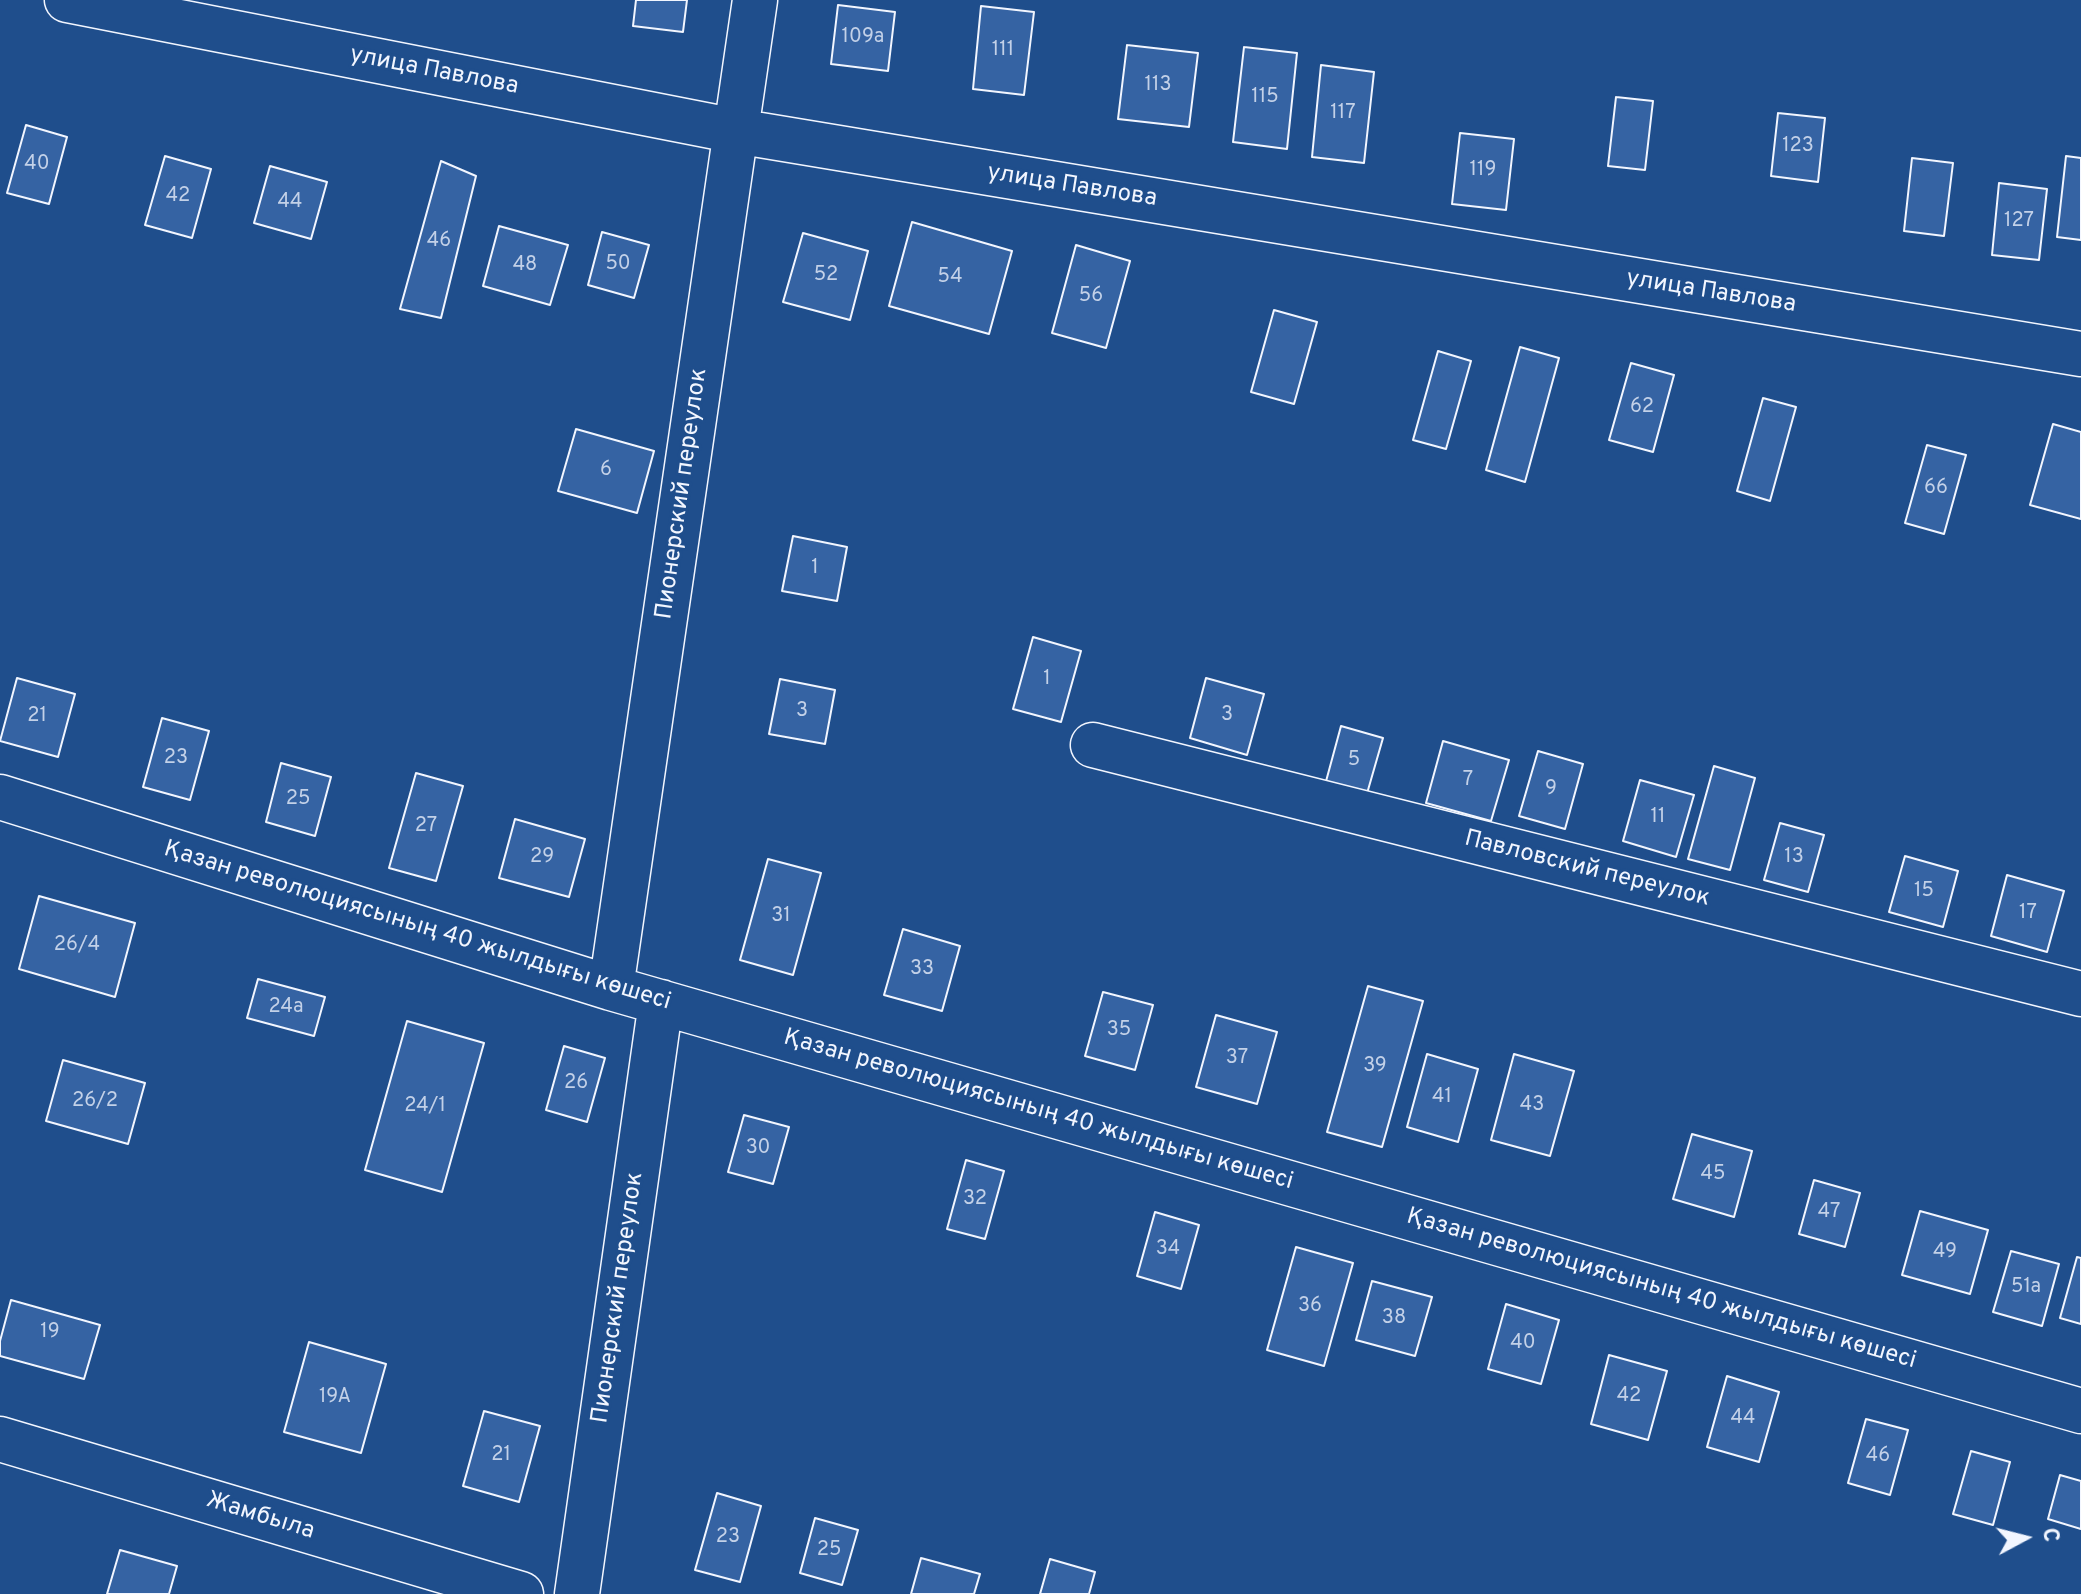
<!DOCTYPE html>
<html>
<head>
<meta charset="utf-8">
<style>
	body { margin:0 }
	#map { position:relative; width:2081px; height:1594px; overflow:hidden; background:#1f4e8c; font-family:Overpass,sans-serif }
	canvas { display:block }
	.north { position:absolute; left:1985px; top:1498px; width:80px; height:80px; -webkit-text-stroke:6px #1f4e8c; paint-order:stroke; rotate:83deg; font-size:22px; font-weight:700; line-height:32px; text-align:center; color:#f2f6ff }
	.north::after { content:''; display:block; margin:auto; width:28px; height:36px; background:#f2f6ff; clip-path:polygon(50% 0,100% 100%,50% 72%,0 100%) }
</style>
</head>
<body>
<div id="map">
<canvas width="2081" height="1594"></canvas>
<div class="north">С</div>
</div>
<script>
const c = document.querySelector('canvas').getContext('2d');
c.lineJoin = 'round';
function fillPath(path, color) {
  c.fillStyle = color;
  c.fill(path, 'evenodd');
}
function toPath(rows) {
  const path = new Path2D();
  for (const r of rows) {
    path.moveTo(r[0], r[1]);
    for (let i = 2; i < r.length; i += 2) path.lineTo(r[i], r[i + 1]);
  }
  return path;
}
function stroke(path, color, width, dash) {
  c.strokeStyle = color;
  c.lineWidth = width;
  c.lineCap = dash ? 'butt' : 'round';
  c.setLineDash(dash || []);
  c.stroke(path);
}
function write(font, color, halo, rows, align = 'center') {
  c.font = font + ' Overpass,sans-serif';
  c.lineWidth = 6;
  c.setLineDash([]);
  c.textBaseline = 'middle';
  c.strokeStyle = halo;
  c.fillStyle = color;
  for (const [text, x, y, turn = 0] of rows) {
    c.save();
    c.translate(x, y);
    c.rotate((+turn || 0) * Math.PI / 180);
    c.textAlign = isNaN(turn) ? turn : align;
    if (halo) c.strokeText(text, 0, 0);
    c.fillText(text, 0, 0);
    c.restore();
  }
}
const building = toPath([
	[636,0,687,0,683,32,633,26,636,0],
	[838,5,895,12,888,71,831,64,838,5],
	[981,6,1034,12,1024,95,973,89,981,6],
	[1127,45,1198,53,1189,127,1118,119,1127,45],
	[1244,47,1297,53,1287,149,1233,142,1244,47],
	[1321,65,1374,72,1364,163,1312,157,1321,65],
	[1616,97,1653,101,1645,170,1608,166,1616,97],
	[1778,113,1825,118,1818,182,1771,176,1778,113],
	[26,125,67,137,49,204,7,193,26,125],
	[1460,133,1514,139,1506,210,1452,204,1460,133],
	[165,156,211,169,192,238,145,225,165,156],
	[2066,156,2081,158,2081,240,2057,237,2066,156],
	[1912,158,1953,163,1944,236,1904,231,1912,158],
	[441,161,476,176,441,318,400,309,441,161],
	[270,166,327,182,311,239,254,223,270,166],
	[1999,183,2047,189,2039,260,1992,255,1999,183],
	[912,222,1012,251,989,334,889,306,912,222],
	[499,226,568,245,550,305,483,286,499,226],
	[602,232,649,245,634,298,588,285,602,232],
	[803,233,868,251,850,320,783,302,803,233],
	[1076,245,1130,261,1106,348,1052,333,1076,245],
	[1274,310,1317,322,1294,404,1251,392,1274,310],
	[1520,347,1559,358,1525,482,1486,470,1520,347],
	[1438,351,1471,361,1446,449,1413,440,1438,351],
	[1631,363,1674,375,1653,452,1609,440,1631,363],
	[1763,398,1796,407,1770,501,1737,491,1763,398],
	[2053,424,2081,432,2081,519,2030,505,2053,424],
	[576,429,654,451,637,513,558,491,576,429],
	[1927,445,1966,455,1944,534,1905,523,1927,445],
	[793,536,847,547,837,601,782,591,793,536],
	[1033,637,1081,651,1061,722,1013,709,1033,637],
	[17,678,75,694,58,757,0,741,17,678],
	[1206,678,1264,694,1247,755,1190,738,1206,678],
	[780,679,835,690,825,744,769,734,780,679],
	[162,718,209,731,190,800,143,787,162,718],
	[1341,726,1383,738,1366,797,1325,785,1341,726],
	[1443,741,1509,760,1491,821,1426,803,1443,741],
	[1538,751,1583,764,1565,829,1519,816,1538,751],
	[281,763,331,777,315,836,266,822,281,763],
	[1714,766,1755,778,1730,870,1688,859,1714,766],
	[416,773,463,786,436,881,389,868,416,773],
	[1640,780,1694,795,1676,857,1623,841,1640,780],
	[515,819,585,839,569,897,499,878,515,819],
	[1780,823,1824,835,1808,892,1764,880,1780,823],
	[1905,856,1958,871,1943,927,1889,912,1905,856],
	[768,859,821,873,793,975,740,960,768,859],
	[2007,875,2064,891,2047,952,1991,936,2007,875],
	[39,896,135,923,115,997,19,969,39,896],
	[903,929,960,946,942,1011,884,995,903,929],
	[258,979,325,997,314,1036,247,1018,258,979],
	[1368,986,1423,1001,1382,1147,1327,1132,1368,986],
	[1103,992,1153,1005,1135,1070,1085,1056,1103,992],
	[1216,1015,1277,1032,1257,1104,1196,1087,1216,1015],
	[407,1021,484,1043,442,1192,365,1170,407,1021],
	[564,1046,605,1058,587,1122,546,1110,564,1046],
	[1427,1054,1478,1069,1458,1142,1407,1127,1427,1054],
	[1514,1054,1574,1071,1550,1156,1491,1140,1514,1054],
	[63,1060,145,1083,128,1144,46,1121,63,1060],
	[744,1115,789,1127,773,1184,728,1172,744,1115],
	[1692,1134,1752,1151,1734,1217,1673,1199,1692,1134],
	[966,1160,1004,1171,985,1239,947,1229,966,1160],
	[1814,1180,1860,1193,1845,1247,1799,1234,1814,1180],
	[1920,1211,1988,1230,1970,1294,1902,1275,1920,1211],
	[1155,1212,1199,1225,1181,1289,1137,1276,1155,1212],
	[1296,1247,1353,1263,1324,1366,1267,1350,1296,1247],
	[2011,1251,2059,1264,2042,1326,1993,1312,2011,1251],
	[2077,1257,2081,1258,2081,1324,2060,1318,2077,1257],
	[1372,1281,1432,1297,1415,1356,1356,1340,1372,1281],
	[11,1300,100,1325,84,1379,0,1356,0,1341,11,1300],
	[1506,1304,1559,1320,1541,1384,1488,1369,1506,1304],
	[309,1342,386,1364,361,1453,284,1432,309,1342],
	[1609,1355,1667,1371,1648,1440,1591,1424,1609,1355],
	[1727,1376,1779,1392,1759,1462,1707,1447,1727,1376],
	[484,1411,540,1426,519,1502,463,1486,484,1411],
	[1866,1419,1908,1430,1890,1495,1848,1483,1866,1419],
	[1971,1451,2010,1462,1993,1525,1953,1514,1971,1451],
	[2060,1475,2081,1481,2081,1529,2048,1519,2060,1475],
	[717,1493,761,1506,740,1582,695,1570,717,1493],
	[815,1518,858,1530,842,1585,800,1573,815,1518],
	[120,1550,177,1566,169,1594,107,1594,120,1550],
	[921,1558,980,1574,974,1594,911,1594,921,1558],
	[1050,1559,1095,1572,1089,1594,1040,1594,1050,1559]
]);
const minor = toPath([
	[67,0,736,131,2081,354],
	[1093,745,2081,994],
	[0,797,611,988,2081,1411],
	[611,988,755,0],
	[0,1439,521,1594],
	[577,1594,661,1002]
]);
const numberNames = [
	["109а",863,38],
	["111",1003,51],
	["113",1158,86],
	["115",1265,98],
	["117",1343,114],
	["123",1798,147],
	["40",37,165],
	["119",1483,171],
	["42",178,197],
	["44",290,203],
	["127",2019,222],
	["46",439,242],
	["50",618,265],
	["48",525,266],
	["52",826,276],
	["54",950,278],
	["56",1091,297],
	["62",1642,408],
	["6",606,471],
	["66",1936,489],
	["1",815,569],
	["1",1047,680],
	["3",802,712],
	["3",1227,716],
	["21",37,717],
	["23",176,759],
	["5",1354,761],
	["7",1468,781],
	["9",1551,790],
	["25",298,800],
	["11",1658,818],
	["27",426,827],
	["29",542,858],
	["13",1794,858],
	["15",1924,892],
	["17",2028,914],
	["31",781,917],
	["26/4",77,946],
	["33",922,970],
	["24а",286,1008],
	["35",1119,1031],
	["37",1237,1059],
	["39",1375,1067],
	["26",576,1084],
	["41",1442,1098],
	["26/2",95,1102],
	["43",1532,1106],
	["24/1",425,1107],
	["30",758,1149],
	["45",1713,1175],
	["32",975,1200],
	["47",1829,1213],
	["34",1168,1250],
	["49",1945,1253],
	["51а",2026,1288],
	["36",1310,1307],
	["38",1394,1319],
	["19",50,1333],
	["40",1523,1344],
	["42",1629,1397],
	["19А",335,1398],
	["44",1743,1419],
	["21",501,1456],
	["46",1878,1457],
	["23",728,1538],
	["25",829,1551]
];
const streetNames = [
	["улица Павлова",434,72,11],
	["улица Павлова",1072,187,9],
	["улица Павлова",1711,293,9],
	["Пионерский переулок",683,494,-82],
	["Павловский переулок",1587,870,14],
	["Қазан революциясының 40 жылдығы көшесі",417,927,17],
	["Қазан революциясының 40 жылдығы көшесі",1038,1111,16],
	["Қазан революциясының 40 жылдығы көшесі",1661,1290,16],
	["Пионерский переулок",619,1298,-82],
	["Жамбыла",260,1517,17]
];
fillPath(building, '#3563a3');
stroke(building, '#f2f6ff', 2);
stroke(minor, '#f2f6ff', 47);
stroke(minor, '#1f4e8c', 44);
write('20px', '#c3d1e8', null, numberNames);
write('24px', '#f2f6ff', '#1f4e8c', streetNames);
</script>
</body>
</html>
